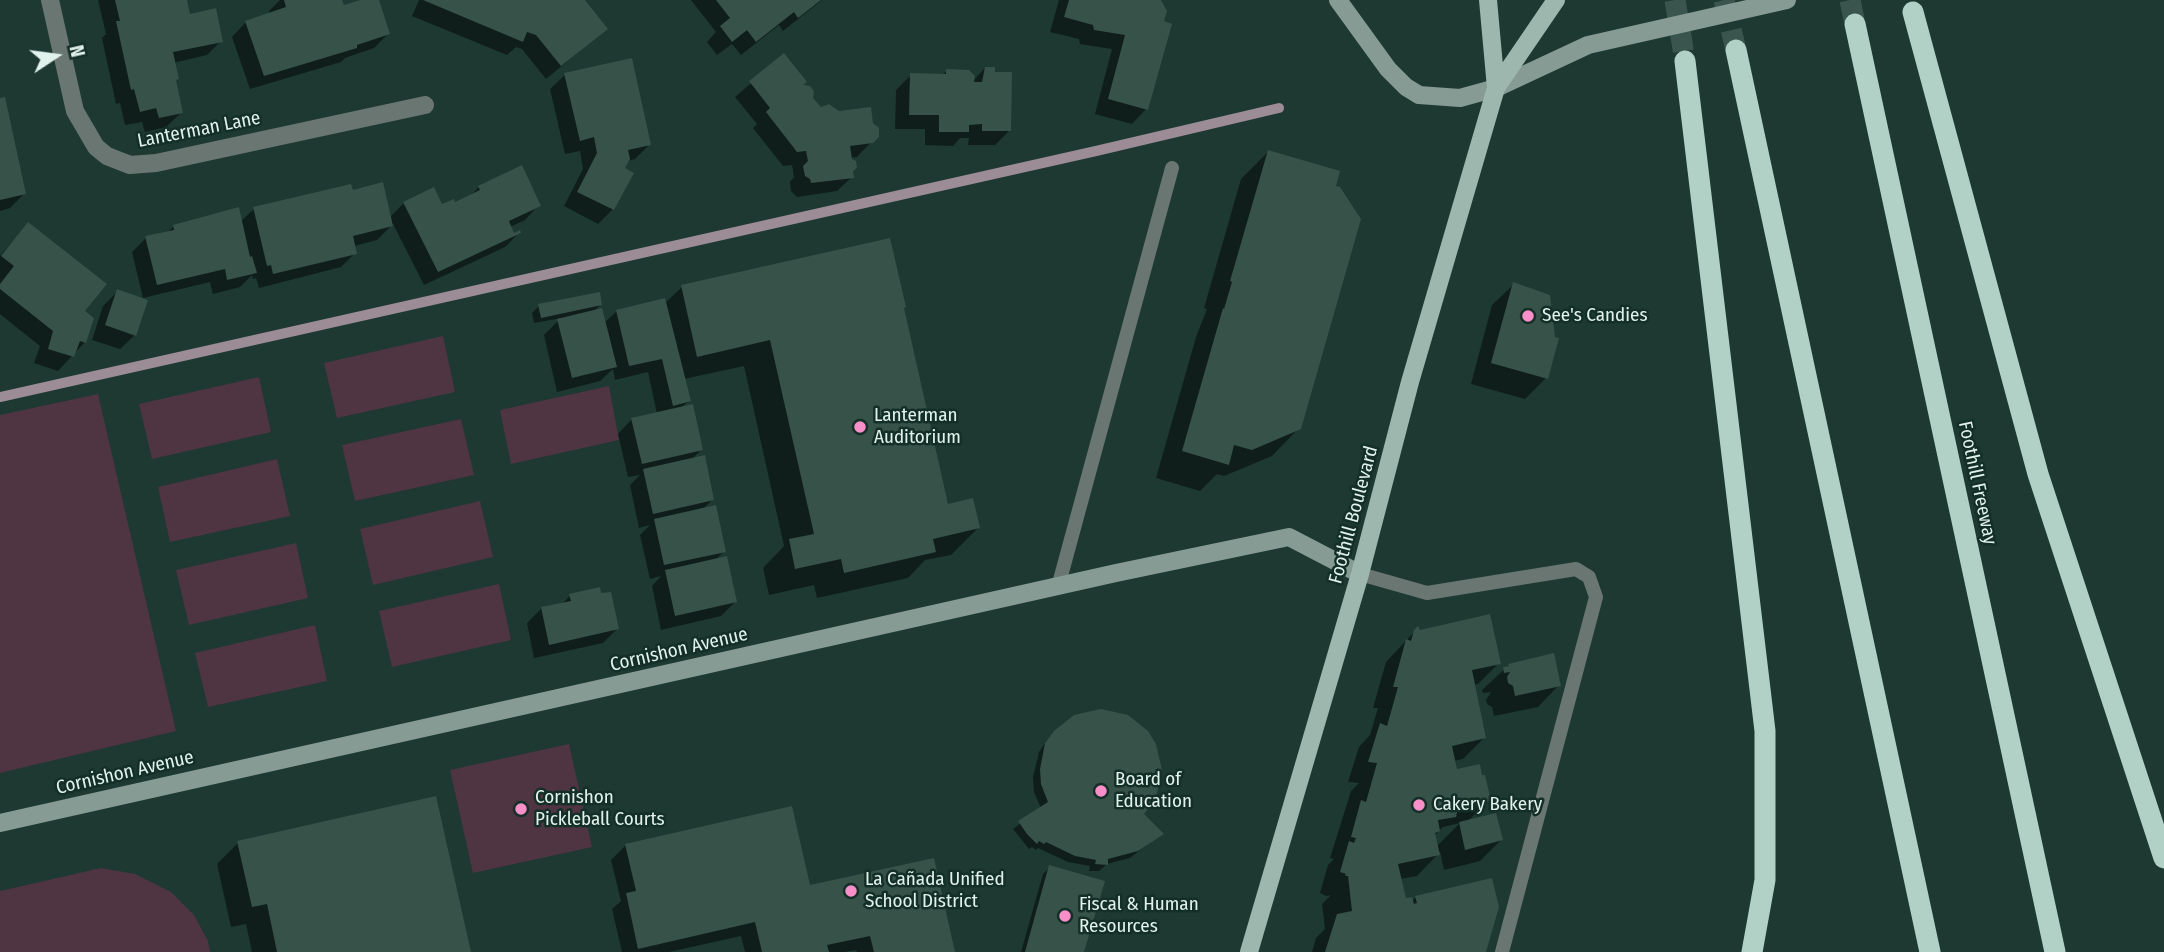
<!DOCTYPE html>
<html>
<head>
<meta charset="utf-8">
<style>
	body { margin:0 }
	#map { position:relative; width:2164px; height:952px; overflow:hidden; background:#1d3931; font-family:"Fira Sans Condensed",sans-serif }
	canvas { display:block }
	.north { position:absolute; left:21px; top:21px; width:70px; height:70px; -webkit-text-stroke:5px #132f27; paint-order:stroke; rotate:77deg; font-size:19px; font-weight:700; line-height:28px; text-align:center; color:#e1f1eb }
	.north::after { content:''; display:block; margin:auto; width:24px; height:32px; background:#e1f1eb; clip-path:polygon(50% 0,100% 100%,50% 72%,0 100%) }
</style>
</head>
<body>
<div id="map">
<canvas width="2164" height="952"></canvas>
<div class="north">N</div>
</div>
<script>
const c = document.querySelector('canvas').getContext('2d');
c.lineJoin = 'round';
function fillPath(path, color) {
  c.fillStyle = color;
  c.fill(path, 'evenodd');
}
function toPath(rows) {
  const path = new Path2D();
  for (const r of rows) {
    path.moveTo(r[0], r[1]);
    for (let i = 2; i < r.length; i += 2) path.lineTo(r[i], r[i + 1]);
  }
  return path;
}
function stroke(path, color, width, dash) {
  c.strokeStyle = color;
  c.lineWidth = width;
  c.lineCap = dash ? 'butt' : 'round';
  c.setLineDash(dash || []);
  c.stroke(path);
}
function write(font, color, halo, rows, align = 'center') {
  c.font = font + ' "Fira Sans Condensed",sans-serif';
  c.lineWidth = 5;
  c.setLineDash([]);
  c.textBaseline = 'middle';
  c.strokeStyle = halo;
  c.fillStyle = color;
  for (const [text, x, y, turn = 0] of rows) {
    c.save();
    c.translate(x, y);
    c.rotate((+turn || 0) * Math.PI / 180);
    c.textAlign = isNaN(turn) ? turn : align;
    if (halo) c.strokeText(text, 0, 0);
    c.fillText(text, 0, 0);
    c.restore();
  }
}
const green = toPath([
	[443,336,455,392,337,418,324,363],
	[259,377,271,432,152,459,139,404],
	[609,386,619,440,511,464,500,410],
	[98,394,176,731,0,773,0,415],
	[461,419,474,475,355,501,342,445],
	[277,459,290,516,170,542,158,487],
	[480,501,493,557,373,585,360,529],
	[296,543,308,598,189,625,176,570],
	[499,584,511,640,392,667,379,611],
	[315,625,327,681,208,707,195,653],
	[569,744,592,847,473,873,450,770],
	[101,868,135,874,171,892,194,915,208,941,210,952,0,952,0,891]
]);
const shadow = toPath([
	[98,0,185,0,189,16,221,41,207,55,173,63,174,81,181,113,166,127,145,132,142,122,125,125,120,103,116,104,102,38,106,34],
	[280,0,340,0,343,8,366,0,377,0,388,34,374,48,345,58,341,62,250,89,232,37,246,22,270,15,269,11],
	[419,0,583,0,606,29,546,79,522,49,516,47,507,55,412,16],
	[691,0,822,0,783,31,779,25,741,55,732,44,717,55,707,42,716,32],
	[1059,0,1155,0,1146,109,1132,124,1095,114,1112,49,1080,44,1079,39,1050,32],
	[784,55,800,87,820,109,871,124,877,136,857,157,848,158,852,177,837,191,797,197,791,191,790,182,794,177,792,165,783,166,753,128,757,124,735,97],
	[985,68,1010,130,995,145,968,145,969,138,960,138,953,146,925,145,925,129,895,129,896,90,911,75,942,75,947,71,973,81],
	[565,75,649,145,635,159,627,161,623,169,632,173,613,209,598,224,564,206,583,169,580,151,565,154,550,89],
	[0,100,24,194,10,208,0,211],
	[1268,152,1299,428,1272,456,1224,476,1217,474,1200,491,1156,478,1196,337,1207,309,1204,308,1241,179],
	[479,187,539,205,525,220,510,227,513,235,519,233,505,247,424,285,393,224,377,240,354,246,355,253,341,267,259,288,256,278,253,279,252,275,240,287,213,294,210,282,143,298,132,252,146,238,167,233,174,226,240,222,254,209,351,192,389,218,404,203,441,207,454,204,469,197],
	[28,224,83,311,85,342,58,371,34,363,40,346,0,314,0,256],
	[1514,284,1546,378,1525,399,1471,384,1492,305],
	[682,287,902,309,946,506,978,528,951,555,925,560,908,578,817,598,814,585,769,595,763,568,784,546,744,366,684,379,689,400,681,408,701,450,691,460,712,500,702,510,724,551,715,561,735,602,721,616,661,630,652,586,661,576,650,579,640,535,650,525,639,528,630,485,640,475,628,477,618,434,632,419,657,414,648,372,615,380,613,369,600,381,557,392,544,335,561,318,534,323,532,313,539,306,600,305,593,312,604,323,617,311,664,304],
	[118,291,135,335,120,349,92,340,103,306],
	[570,596,617,629,603,643,534,658,527,623,541,609,561,605],
	[1417,629,1499,663,1478,684,1473,685,1484,738,1463,759,1454,761,1456,771,1489,800,1468,821,1501,840,1480,861,1444,870,1440,852,1417,876,1400,879,1404,897,1411,902,1416,897,1484,952,1312,952,1316,938,1325,929,1322,904,1331,895,1326,896,1320,893,1328,865,1334,859,1330,858,1351,791,1359,783,1348,782,1359,747,1370,735,1378,708,1373,708,1386,662],
	[1460,823,1436,847,1434,836,1443,827],
	[1509,665,1559,685,1538,707,1494,716,1492,707,1487,704,1486,700,1491,692,1483,693,1482,690],
	[1047,740,1141,814,1161,834,1130,858,1107,864,1099,871,1089,871,1090,866,1068,862,1038,848,1036,850,1032,847,1029,849,1013,829,1041,808,1034,792,1033,777,1039,752],
	[238,843,469,952,252,952,246,924,231,927,217,864],
	[626,845,809,887,954,952,857,952,856,950,845,952,745,952,741,936,669,952,622,952,612,909,621,901,611,860],
	[1050,867,1082,952,1021,952,1043,874]
]);
const stream = toPath([
	[0,397,1096,151,1279,108]
]);
const building = toPath([
	[115,0,187,0,190,14,216,8,223,42,173,52,179,79,176,80,183,113,159,118,156,108,140,112,134,89,131,90,116,21,120,21],
	[284,0,342,0,344,5,360,0,379,0,390,34,357,45,357,48,264,76,245,21,286,7],
	[423,0,585,0,608,29,561,66,536,35,527,32,523,42],
	[716,0,821,0,798,18,794,12,756,42,747,30,732,42,720,26,730,18],
	[1069,0,1161,0,1167,11,1164,21,1172,24,1148,110,1108,99,1125,35,1094,30,1093,25,1064,17],
	[784,53,807,82,803,85,810,86,814,91,813,98,821,107,829,104,839,111,871,107,873,123,879,128,879,137,873,143,850,146,852,159,856,161,857,168,853,171,854,178,811,183,810,179,805,176,803,166,808,161,806,151,797,152,766,112,770,108,749,81],
	[632,58,651,145,628,150,630,159,625,168,634,173,614,210,577,192,597,153,594,137,580,141,564,73],
	[985,67,995,67,995,72,1012,72,1011,131,982,131,982,124,969,125,969,132,939,132,939,115,909,115,910,73,946,74,946,69,969,70,975,76,974,82,982,82],
	[5,97,26,194,0,200,0,98],
	[1268,150,1340,171,1336,186,1340,187,1361,219,1301,429,1252,450,1234,445,1229,465,1182,451,1223,308,1224,309,1232,282,1230,281],
	[522,165,541,206,509,221,514,233,520,230,521,233,438,272,403,202,434,187,442,204,454,199,455,202,480,190,478,186],
	[383,182,393,226,353,236,357,254,273,274,271,265,267,266,253,207,351,184,353,190],
	[239,207,250,257,252,256,257,273,227,280,225,269,157,285,145,236,174,230,173,225],
	[28,222,107,284,85,311,94,318,86,343,80,341,74,357,48,349,53,331,0,289,0,284,14,266,1,256],
	[890,238,906,307,904,308,948,504,973,498,980,528,933,539,936,552,844,573,841,559,795,569,789,539,814,534,770,340,697,357,681,285],
	[1513,282,1550,295,1555,337,1559,338,1548,379,1491,363],
	[117,289,148,300,136,336,105,325],
	[600,292,602,305,541,318,538,304],
	[665,298,691,401,673,406,662,359,629,366,616,310],
	[602,308,617,367,572,378,557,319],
	[693,404,703,450,642,464,631,418],
	[705,455,714,500,653,514,643,469],
	[716,505,726,552,664,565,654,519],
	[727,556,737,602,675,616,665,570],
	[600,587,601,593,611,592,619,629,549,645,541,607,571,601,569,594],
	[1490,614,1501,664,1472,670,1486,738,1452,746,1457,769,1480,764,1482,775,1485,775,1491,801,1458,808,1456,817,1438,820,1440,831,1435,833,1440,855,1398,864,1406,898,1412,897,1414,904,1417,903,1415,896,1492,878,1499,907,1486,952,1325,952,1337,914,1352,911,1348,876,1345,876,1346,874,1340,872,1349,841,1354,843,1356,838,1351,837,1361,800,1366,802,1377,763,1368,762,1380,723,1387,726,1398,687,1393,687,1406,639,1411,641,1414,630,1418,626,1420,630],
	[1554,653,1561,686,1515,696,1513,686,1508,683,1507,677,1510,672,1504,673,1503,667,1509,666,1508,664],
	[1101,709,1128,715,1148,731,1156,744,1162,770,1156,798,1144,814,1164,834,1138,851,1108,859,1108,865,1095,864,1096,860,1075,856,1046,842,1044,844,1039,841,1037,844,1027,834,1018,821,1048,802,1041,784,1040,769,1045,743,1054,731,1074,715],
	[436,796,471,952,277,952,267,904,252,907,237,841],
	[792,806,810,885,934,858,955,952,874,952,870,936,827,945,829,952,762,952,755,922,638,949,626,893,636,891,625,844],
	[1496,813,1503,840,1465,850,1459,822],
	[1049,865,1105,881,1084,952,1025,952]
]);
const highwayTunnel = toPath([
	[1675,0,1685,61],
	[1724,0,1736,50],
	[1850,0,1855,24]
]);
const lane = toPath([
	[1360,574,1427,593,1576,569,1589,577,1596,597,1502,952],
	[1058,587,1172,168]
]);
const street = toPath([
	[50,0,75,111,96,147,107,156,130,165,156,163,425,105]
]);
const secondary = toPath([
	[1338,0,1388,69,1406,87,1419,95,1460,98,1496,88,1588,45,1787,0],
	[0,823,1116,573,1289,537,1360,574]
]);
const primary = toPath([
	[1488,0,1496,88],
	[1249,952,1360,574,1410,382,1496,88,1556,0]
]);
const highway = toPath([
	[1913,12,2038,474,2164,858],
	[1855,24,2055,952],
	[1736,50,1930,952],
	[1685,61,1765,731,1765,880,1752,952]
]);
const markers = [
	[1528,316,7,"#f98fc9"],
	[860,427,7,"#f98fc9"],
	[1101,791,7,"#f98fc9"],
	[1419,805,7,"#f98fc9"],
	[521,809,7,"#f98fc9"],
	[851,891,7,"#f98fc9"],
	[1065,916,7,"#f98fc9"]
];
const streetNames = [
	["Lanterman Lane",199,130,-11],
	["Foothill Freeway",1977,483,78],
	["Foothill Boulevard",1354,515,-75],
	["Cornishon Avenue",679,650,-13],
	["Cornishon Avenue",125,773,-13]
];
const poiNames = [
	["See's Candies",1542,316],
	["Lanterman",874,416],
	["Auditorium",874,438],
	["Board of",1115,780],
	["Education",1115,802],
	["Cornishon",535,798],
	["Pickleball Courts",535,820],
	["Cakery Bakery",1433,805],
	["La Cañada Unified",865,880],
	["School District",865,902],
	["Fiscal & Human",1079,905],
	["Resources",1079,927]
];
fillPath(green, '#4f3442');
fillPath(shadow, '#0007');
stroke(stream, '#9c8c95', 10);
fillPath(building, '#365249');
stroke(highwayTunnel, '#3a554d', 21, [21, 10]);
stroke(lane, '#697671', 14);
stroke(street, '#697671', 18);
stroke(secondary, '#869b94', 18);
stroke(primary, '#9db7ae', 18);
stroke(highway, '#b1d1c6', 21);
for (const [x, y, r, color] of markers) {
  const dot = new Path2D();
  dot.arc(x, y, r, 0, 2 * Math.PI);
  c.fillStyle = color;
  c.fill(dot);
  stroke(dot, '#132f27', 2.5);
}
write('19px', '#e1f1eb', '#132f27', streetNames);
write('19px', '#e1f1eb', '#132f27', poiNames, 'left');
</script>
</body>
</html>
